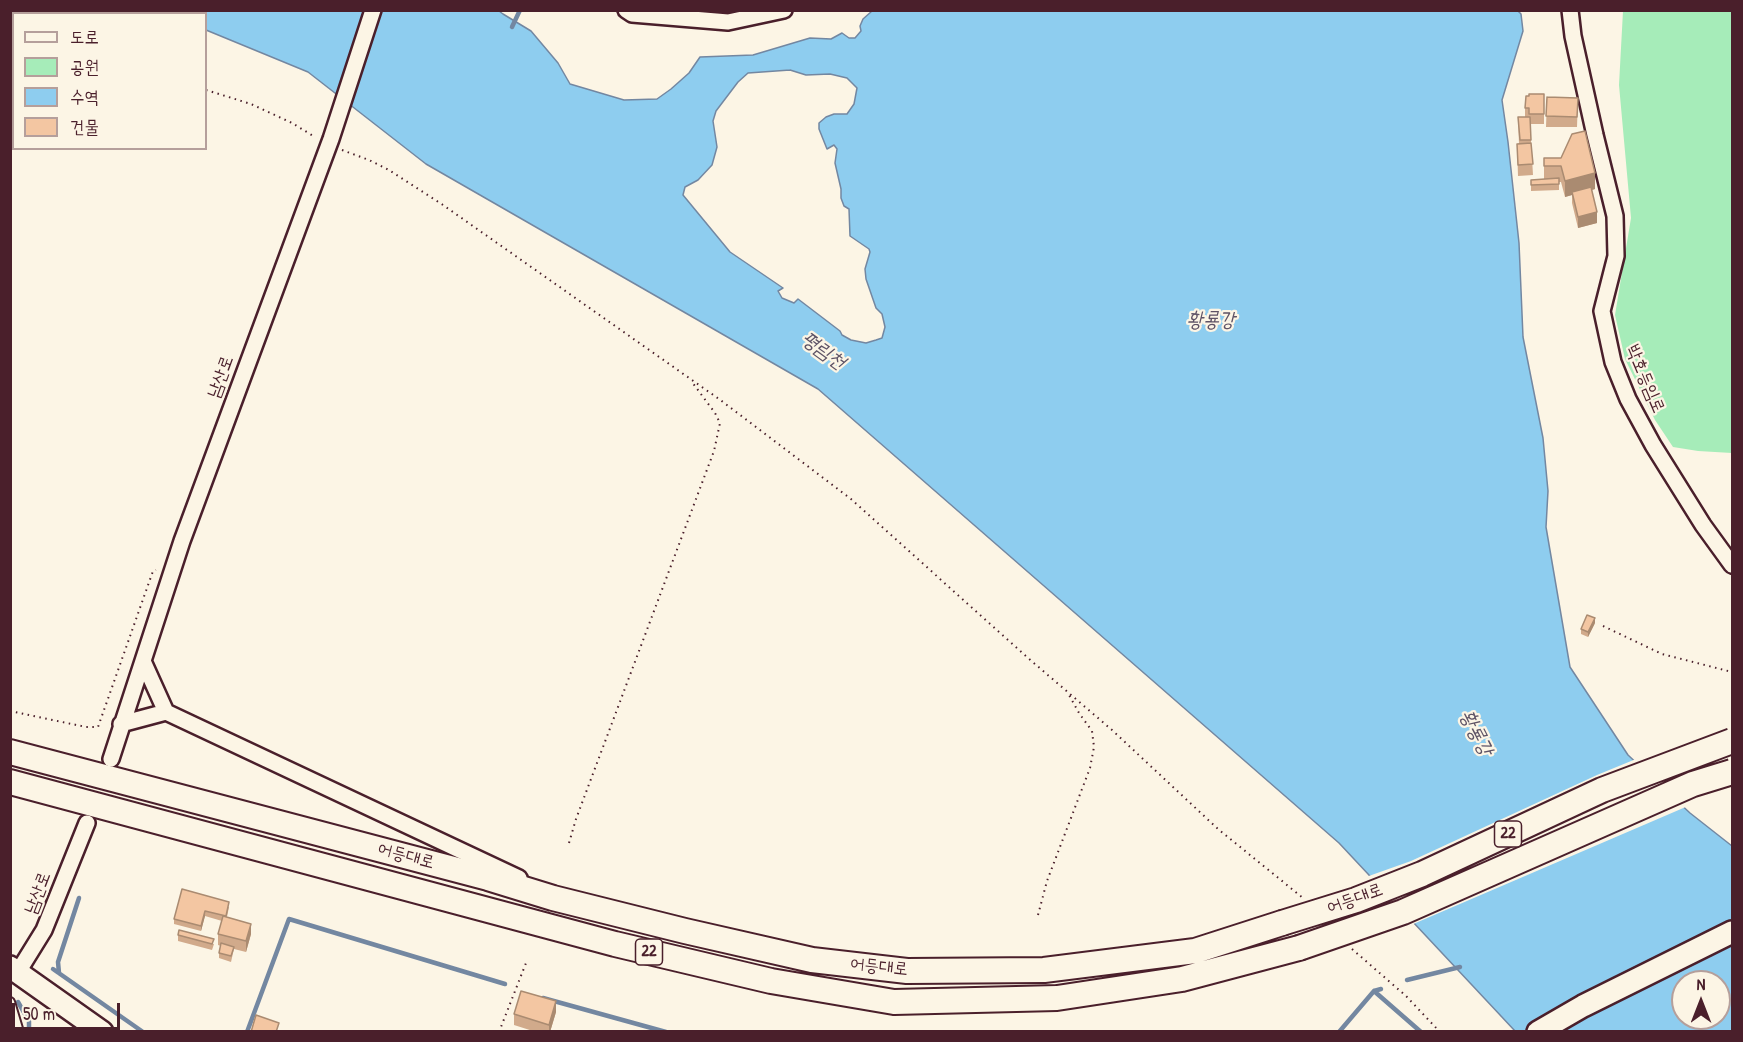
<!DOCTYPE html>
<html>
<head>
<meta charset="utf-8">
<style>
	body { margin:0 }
	#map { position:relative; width:1743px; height:1042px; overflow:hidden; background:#fcf5e5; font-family:"Patrick Hand","Poor Story",sans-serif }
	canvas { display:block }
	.frame { position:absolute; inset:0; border:12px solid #4a1f2b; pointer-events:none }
	.legend { position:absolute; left:12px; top:12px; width:195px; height:138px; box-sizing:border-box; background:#fcf5e5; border:2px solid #b59f9b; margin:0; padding:8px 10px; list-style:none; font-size:18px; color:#4a1f2b }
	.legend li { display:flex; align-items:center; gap:12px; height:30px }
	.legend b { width:30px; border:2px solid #b59f9b }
	.north { position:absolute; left:1671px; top:970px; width:60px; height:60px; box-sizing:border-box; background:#fcf5e5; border:2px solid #b59f9b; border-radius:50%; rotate:0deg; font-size:16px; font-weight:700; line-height:24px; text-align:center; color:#4a1f2b }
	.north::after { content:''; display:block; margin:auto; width:21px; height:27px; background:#4a1f2b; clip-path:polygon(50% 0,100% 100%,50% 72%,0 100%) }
	.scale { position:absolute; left:12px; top:1003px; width:108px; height:27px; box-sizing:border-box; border:3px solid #4a1f2b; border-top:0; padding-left:8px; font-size:18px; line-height:21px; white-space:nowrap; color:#4a1f2b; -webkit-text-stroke:4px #fcf5e5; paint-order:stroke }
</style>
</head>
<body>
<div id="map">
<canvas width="1743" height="1042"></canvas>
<div class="frame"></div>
<ul class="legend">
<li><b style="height:8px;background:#fcf5e5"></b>도로</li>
<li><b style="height:16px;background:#a6ecb9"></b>공원</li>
<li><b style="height:16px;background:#8ecdef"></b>수역</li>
<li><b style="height:16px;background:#f3c6a2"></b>건물</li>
</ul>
<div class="north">N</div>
<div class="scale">50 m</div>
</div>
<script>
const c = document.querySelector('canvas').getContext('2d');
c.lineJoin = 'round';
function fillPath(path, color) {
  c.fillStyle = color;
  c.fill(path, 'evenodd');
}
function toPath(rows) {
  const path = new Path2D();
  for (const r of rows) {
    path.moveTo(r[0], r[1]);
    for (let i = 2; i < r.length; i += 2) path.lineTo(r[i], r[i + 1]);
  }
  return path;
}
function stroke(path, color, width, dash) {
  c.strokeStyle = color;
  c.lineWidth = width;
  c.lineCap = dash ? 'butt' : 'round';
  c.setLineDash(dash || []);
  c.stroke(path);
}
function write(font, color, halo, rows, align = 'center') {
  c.font = font + ' "Patrick Hand","Poor Story",sans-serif';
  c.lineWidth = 4.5;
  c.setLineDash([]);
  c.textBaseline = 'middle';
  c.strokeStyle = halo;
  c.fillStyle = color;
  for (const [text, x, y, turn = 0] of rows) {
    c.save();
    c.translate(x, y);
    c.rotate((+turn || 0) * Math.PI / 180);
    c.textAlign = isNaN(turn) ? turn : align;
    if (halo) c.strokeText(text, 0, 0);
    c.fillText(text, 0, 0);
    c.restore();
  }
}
const green = toPath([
	[1623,11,1732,11,1732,453,1698,451,1673,447,1655,420,1625,359,1615,315,1631,218,1619,85]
]);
const water = toPath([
	[128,11,499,11,503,14,531,31,558,63,570,84,624,100,657,99,671,89,689,73,700,57,753,55,810,38,831,39,842,33,849,38,855,38,861,31,860,26,863,19,872,11,1518,11,1521,14,1523,31,1502,100,1508,142,1519,243,1523,337,1543,438,1548,491,1546,527,1570,667,1628,755,1690,813,1732,846,1732,1031,1515,1031,1339,843,818,389,426,164,308,72,206,30,206,14,141,14,128,11],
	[790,70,806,75,830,74,847,78,857,88,854,104,847,114,834,114,826,117,819,123,819,129,827,149,834,145,837,149,835,163,841,189,841,198,844,206,849,209,850,236,869,249,870,252,865,269,866,279,876,308,882,314,885,327,882,338,876,340,866,343,851,340,842,335,840,331,798,299,794,303,782,298,778,291,783,288,730,252,683,195,685,187,698,180,712,165,717,147,713,121,716,111,738,82,748,73,790,70],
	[1683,982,1719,982,1719,1018,1683,1018,1683,982]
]);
const pier = toPath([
	[1636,759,1688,806,1411,925,1366,877,1411,861,1597,775]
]);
const stream = toPath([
	[512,27,520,10],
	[53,969,143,1032],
	[59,973,58,962,79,898],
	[1407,980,1460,967],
	[1374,991,1421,1032],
	[543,998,666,1032],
	[18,1002,29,1021,29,1032],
	[247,1032,289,919,505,984],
	[1339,1032,1374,991,1381,989]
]);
const path = toPath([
	[10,54,14,54],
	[206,90,251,104,292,123,315,137],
	[342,150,369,160,389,170,443,205,719,399,851,499,1028,658,1112,730,1218,829,1303,898],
	[1603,626,1662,654,1732,672],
	[10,711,86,727,98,727,153,571,156,570],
	[569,843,576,819,714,451,720,423,715,413,692,382],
	[1038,915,1047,881,1090,768,1094,747,1092,731,1079,713,1069,695],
	[1352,949,1406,996,1440,1032],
	[499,1032,526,963]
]);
const lane = toPath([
	[10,1002,19,1032]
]);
const street = toPath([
	[626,10,632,14,728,22,784,10],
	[1570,10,1573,36,1595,135,1615,216,1616,256,1602,311,1613,362,1628,399,1653,445,1703,525,1732,565],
	[143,661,166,712,519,878],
	[121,724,166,712],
	[111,759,182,541,331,139,373,10],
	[18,972,44,930,87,823]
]);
const secondary = toPath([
	[10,967,102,1032],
	[1538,1032,1583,1006,1732,932]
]);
const primary = toPath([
	[10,752,488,878,553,898,685,931,812,960,907,971,1044,970,1195,951,1282,923],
	[10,782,615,944,771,981,894,1002,1057,998,1182,979,1299,948]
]);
const primaryBridge = toPath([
	[1282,923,1356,900,1422,874,1602,790,1732,741],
	[1299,948,1403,912,1693,784,1732,772]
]);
const wall = toPath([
	[1544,94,1544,124,1530,124,1533,175,1518,176,1517,144,1519,144,1518,117,1525,117,1525,104],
	[1547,97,1578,98,1577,127,1546,127],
	[1544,158,1561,158,1595,189,1592,190,1597,223,1578,228,1572,203,1572,195,1565,197,1561,182,1559,182,1559,190,1531,191,1531,180,1544,179],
	[1595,623,1588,637,1581,634,1581,629],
	[182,889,229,907,227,917,251,934,246,952,234,949,231,962,219,958,219,953,221,946,218,945,218,934,222,921,205,916,201,931,174,924,174,919],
	[178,935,214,944,212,950,178,941],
	[556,1012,550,1032,536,1032,514,1025,514,1014]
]);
const shadedWall = toPath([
	[1595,173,1595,189,1572,195,1572,192,1572,195,1565,197,1565,181],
	[1597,212,1597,223,1578,228,1578,217],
	[1595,618,1595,623,1588,637,1588,632],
	[205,911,205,916,201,931,201,926],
	[251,924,251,934,246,952,246,941],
	[556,1001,556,1012,550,1032,549,1032,549,1025]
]);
const building = toPath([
	[1529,94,1544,94,1544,114,1529,114,1529,108,1525,108,1526,96,1529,96,1529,94],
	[1547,97,1578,98,1577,117,1546,116,1547,97],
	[1518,117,1530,117,1531,140,1520,140,1518,117],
	[1585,131,1595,173,1565,181,1561,166,1544,166,1544,158,1561,158,1572,134,1585,131],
	[1531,143,1533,164,1518,165,1517,144,1531,143],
	[1559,178,1559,184,1531,185,1531,180,1559,178],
	[1591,187,1597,212,1578,217,1572,192,1591,187],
	[1587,615,1595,618,1588,632,1581,629,1587,615],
	[182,889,229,902,226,916,205,911,201,926,174,919,182,889],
	[223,916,251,924,246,941,218,934,223,916],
	[179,930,214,939,212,944,178,935,179,930],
	[221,943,234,947,231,956,219,953,221,943],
	[521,991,556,1001,549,1025,514,1014,521,991],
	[256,1015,279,1023,276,1032,251,1032,256,1015]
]);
const shields = [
	[1508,834,27],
	[649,952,27]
];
const shieldNames = [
	["22",1508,834],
	["22",649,952]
];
const streetNames = [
	["남산로",221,377,-70],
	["박호등임로",1645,379,67],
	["어등대로",406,856,15],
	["남산로",38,893,-69],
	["어등대로",1355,899,-20],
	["어등대로",879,967,6]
];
const waterNames = [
	["황룡강",1211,321],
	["평림천",823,351,36],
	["황룡강",1476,733,63]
];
fillPath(green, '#a6ecb9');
fillPath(water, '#8ecdef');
stroke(water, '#7387a1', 1.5);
fillPath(pier, '#fcf5e5');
stroke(stream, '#7387a1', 4.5);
stroke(lane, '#4a1f2b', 12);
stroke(street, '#4a1f2b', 20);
stroke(secondary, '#4a1f2b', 26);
stroke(primary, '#4a1f2b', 28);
stroke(path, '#4a1f2b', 2, [1.5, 4.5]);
stroke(lane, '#fcf5e5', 8);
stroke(street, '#fcf5e5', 15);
stroke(secondary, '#fcf5e5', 21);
stroke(primary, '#fcf5e5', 24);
stroke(primaryBridge, '#4a1f2b', 28, []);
stroke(primaryBridge, '#fcf5e5', 24);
fillPath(wall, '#d1aa8b');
fillPath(shadedWall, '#aa8b71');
fillPath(building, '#f3c6a2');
stroke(building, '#aa8b71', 1.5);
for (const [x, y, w] of shields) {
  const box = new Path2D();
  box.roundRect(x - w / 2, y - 13, w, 26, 4.5);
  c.fillStyle = '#fcf5e5';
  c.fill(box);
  stroke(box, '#4a1f2b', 1.5);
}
write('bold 16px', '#4a1f2b', null, shieldNames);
write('18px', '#4a1f2b', '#fcf5e5', streetNames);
write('italic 20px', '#5e5366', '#fcf5e5', waterNames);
</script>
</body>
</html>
